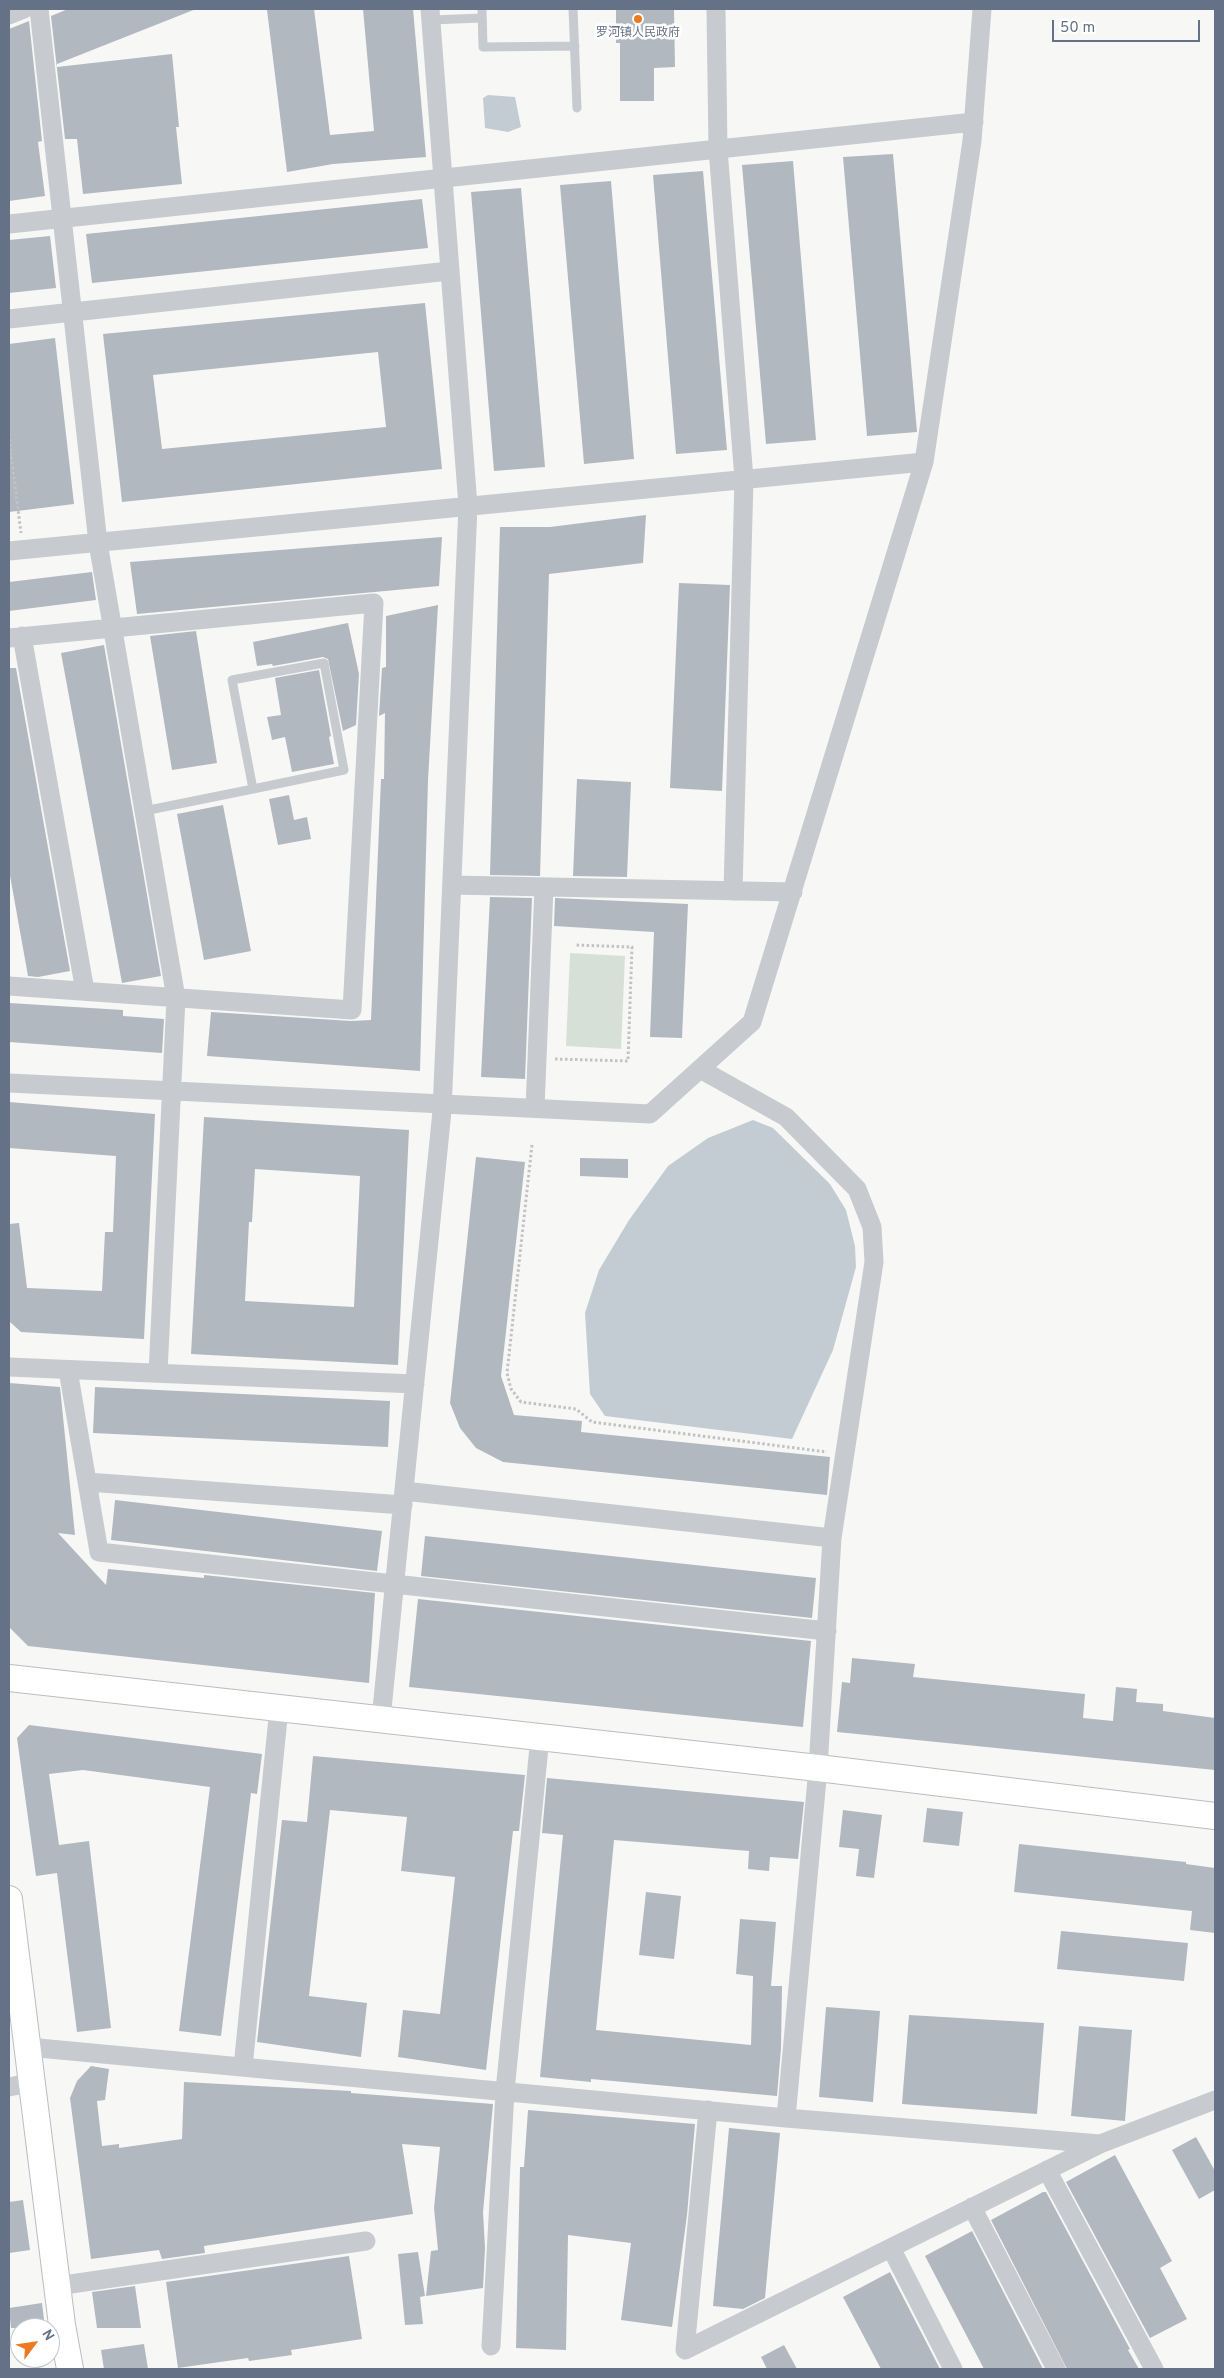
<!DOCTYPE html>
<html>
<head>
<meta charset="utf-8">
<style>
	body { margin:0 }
	#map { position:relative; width:1224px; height:2378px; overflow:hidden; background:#f7f8f5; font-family:Overpass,sans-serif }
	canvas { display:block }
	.frame { position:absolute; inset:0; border:10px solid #657187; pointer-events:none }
	.north { position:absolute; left:10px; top:2318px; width:50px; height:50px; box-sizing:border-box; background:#fff; border:1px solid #c1c6cf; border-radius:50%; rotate:59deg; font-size:14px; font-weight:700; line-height:20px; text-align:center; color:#657187 }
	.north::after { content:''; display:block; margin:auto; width:18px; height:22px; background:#eb7a21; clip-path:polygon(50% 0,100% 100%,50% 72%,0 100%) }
	.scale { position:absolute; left:1052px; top:20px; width:148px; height:22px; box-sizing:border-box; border:2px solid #657187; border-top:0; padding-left:6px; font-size:15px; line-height:18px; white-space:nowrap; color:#657187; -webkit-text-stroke:4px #fff; paint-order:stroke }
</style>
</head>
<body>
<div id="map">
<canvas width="1224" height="2378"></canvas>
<div class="frame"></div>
<div class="north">N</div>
<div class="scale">50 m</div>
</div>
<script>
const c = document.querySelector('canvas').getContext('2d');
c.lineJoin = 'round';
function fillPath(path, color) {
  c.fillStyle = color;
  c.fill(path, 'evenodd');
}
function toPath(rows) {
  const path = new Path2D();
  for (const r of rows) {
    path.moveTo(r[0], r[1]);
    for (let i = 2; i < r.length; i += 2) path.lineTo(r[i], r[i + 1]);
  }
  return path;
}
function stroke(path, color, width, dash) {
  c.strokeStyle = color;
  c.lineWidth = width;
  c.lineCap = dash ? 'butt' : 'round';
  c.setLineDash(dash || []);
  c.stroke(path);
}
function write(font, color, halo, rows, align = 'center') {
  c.font = font + ' Overpass,"Noto Sans SC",sans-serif';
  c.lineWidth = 5;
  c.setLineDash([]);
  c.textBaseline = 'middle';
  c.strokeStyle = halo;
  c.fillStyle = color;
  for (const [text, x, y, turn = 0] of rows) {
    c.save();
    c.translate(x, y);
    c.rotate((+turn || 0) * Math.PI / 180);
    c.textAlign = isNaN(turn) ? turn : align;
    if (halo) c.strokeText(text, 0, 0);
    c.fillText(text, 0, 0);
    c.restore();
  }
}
const green = toPath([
	[570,953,625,956,621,1049,566,1046]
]);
const water = toPath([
	[488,95,515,97,521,127,508,132,485,128,483,98],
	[753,1120,773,1128,830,1184,846,1210,855,1246,856,1267,833,1350,792,1439,605,1416,590,1394,585,1313,599,1270,629,1220,668,1166,708,1138]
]);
const building = toPath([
	[68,9,196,9,57,64,57,67,172,54,179,127,176,127,182,184,83,194,77,139,65,139,51,16],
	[281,9,314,9,330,135,374,131,363,9,413,9,426,157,333,164,287,172,267,10],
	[616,9,674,9,675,67,654,68,654,101,620,101,620,43,616,43],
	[29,21,42,141,38,142,45,196,9,201,9,29],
	[893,154,917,432,867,436,843,157],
	[793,161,816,440,766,444,742,165],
	[703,171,727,450,676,454,653,175],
	[611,181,634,459,584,464,560,185],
	[521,188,545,467,494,471,471,192],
	[422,199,428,248,92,283,86,234],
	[50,236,56,288,9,293,9,240],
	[425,303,442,469,122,502,103,334],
	[378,352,386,427,162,449,153,375],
	[55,338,74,504,9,512,9,344],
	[646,515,643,563,549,574,540,876,490,875,500,527,550,527],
	[442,537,439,586,137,614,130,562],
	[92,572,96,600,9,611,9,582],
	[679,583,730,585,722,791,670,788],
	[438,605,428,780,420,1071,207,1056,211,1012,351,1021,371,1020,381,779,384,779,385,713,379,716,382,668,386,667,386,616],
	[348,623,359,674,356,725,343,731,328,659,323,657,273,666,272,664,257,666,253,642],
	[196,631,217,763,172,770,150,636],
	[104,645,161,976,122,983,61,653],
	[9,668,16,668,70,971,38,977,28,976,9,870],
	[319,670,331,736,329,737,334,764,292,772,285,737,272,740,267,717,281,715,275,678],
	[577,779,631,782,627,877,573,876],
	[289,795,294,820,307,817,311,839,278,845,269,799],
	[223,805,251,951,204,960,177,814],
	[490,897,532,898,525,1079,481,1077],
	[555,898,688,904,682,1038,650,1037,654,932,554,926],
	[9,1003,123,1010,123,1016,164,1019,162,1053,9,1042],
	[9,1102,155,1114,144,1339,21,1332,9,1321,9,1224,19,1223,27,1288,102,1291,105,1232,113,1232,116,1156,9,1148],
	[204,1117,409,1130,398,1365,191,1354],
	[255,1169,360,1176,354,1307,245,1301,249,1222,252,1222],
	[476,1157,525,1162,501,1376,514,1415,582,1421,581,1432,830,1457,827,1495,503,1462,476,1448,460,1428,450,1403],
	[580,1158,628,1159,628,1178,580,1176],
	[9,1383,60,1387,75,1535,58,1533,106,1585,108,1569,204,1578,204,1575,375,1593,369,1683,28,1646,9,1627],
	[95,1387,390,1401,388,1447,93,1433],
	[115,1500,382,1531,377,1571,111,1540],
	[425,1536,816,1578,812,1618,421,1576],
	[418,1599,811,1641,803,1727,409,1687],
	[852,1658,915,1664,913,1677,1085,1694,1083,1718,1113,1721,1116,1687,1137,1689,1136,1702,1163,1704,1163,1711,1215,1718,1215,1770,837,1732,842,1682,850,1683],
	[29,1725,262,1754,257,1794,251,1793,221,2036,179,2031,210,1787,83,1770,49,1774,59,1845,89,1841,111,2028,77,2032,57,1873,36,1876,17,1738],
	[313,1756,525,1775,519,1831,513,1831,486,2070,398,2057,403,2010,440,2014,455,1877,401,1871,407,1817,330,1810,309,1996,367,2003,361,2057,257,2042,282,1820,307,1822],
	[547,1778,804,1802,798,1859,770,1857,769,1871,748,1869,749,1851,614,1840,596,2030,751,2045,753,1976,736,1974,740,1919,776,1922,771,1986,782,1986,781,2048,777,2096,591,2079,591,2082,540,2077,563,1835,542,1833],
	[927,1808,963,1812,959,1846,923,1842],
	[843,1810,882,1815,874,1878,856,1876,859,1849,839,1847],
	[1019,1844,1186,1862,1186,1864,1215,1868,1215,1933,1190,1930,1192,1911,1014,1892],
	[646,1892,681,1896,674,1959,639,1955],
	[1061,1931,1188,1943,1184,1981,1057,1969],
	[826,2007,880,2011,873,2102,819,2097],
	[909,2015,1044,2023,1037,2114,902,2104],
	[1079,2026,1132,2030,1125,2121,1071,2116],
	[91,2066,109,2069,105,2100,97,2101,102,2146,119,2144,119,2148,182,2139,184,2082,351,2091,351,2093,493,2104,483,2212,485,2248,483,2288,426,2296,431,2251,438,2250,434,2208,440,2147,402,2144,413,2214,204,2246,205,2253,162,2259,159,2250,91,2259,70,2098,77,2081],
	[528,2110,695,2124,687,2215,672,2327,621,2320,631,2243,568,2235,566,2350,516,2348,520,2167,524,2167],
	[729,2128,780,2133,765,2298,743,2309,713,2306],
	[1196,2137,1215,2171,1215,2190,1199,2199,1172,2150],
	[1115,2155,1172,2261,1160,2268,1187,2319,1150,2338,1066,2182],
	[1043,2192,1046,2192,1130,2349,1128,2350,1139,2369,1067,2369,991,2220],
	[23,2200,30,2250,9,2253,9,2202],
	[972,2231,1043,2369,984,2369,925,2256],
	[418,2252,425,2296,420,2297,423,2324,405,2325,398,2254],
	[349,2256,362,2339,291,2350,292,2355,249,2361,248,2358,178,2368,166,2282],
	[890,2272,904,2299,940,2369,881,2369,843,2297],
	[135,2286,141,2328,97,2328,92,2292],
	[42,2303,45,2328,11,2328,9,2308],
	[144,2344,148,2369,104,2369,101,2350],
	[784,2345,797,2369,767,2369,761,2357]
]);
const path = toPath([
	[9,434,11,454],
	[9,455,11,454,21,533],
	[555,1059,628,1061,632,947,575,945],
	[532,1145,507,1373,511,1389,521,1402,576,1409,592,1422,827,1452]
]);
const lane = toPath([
	[482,9,483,47,575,46],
	[573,9,577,108],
	[431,20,482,18],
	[144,811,253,789,344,770,324,663,232,680,253,789]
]);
const street = toPath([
	[39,9,98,543,176,998,158,1373],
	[716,9,718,149,744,479,733,891],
	[9,15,24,9],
	[9,224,974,122],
	[9,319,449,271],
	[9,551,924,462],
	[22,636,85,991],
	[9,638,374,603,352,1010,9,986],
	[452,885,793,892],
	[700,1069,786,1117,857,1189,872,1227,874,1262,832,1538,818,1768,786,2118],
	[9,1083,650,1114,752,1022,924,462,972,141,982,9],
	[535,1108,544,887],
	[9,1367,415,1384],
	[68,1370,99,1552,827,1631],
	[87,1482,403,1505],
	[404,1491,832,1538],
	[381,1719,442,1111,468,506,430,9],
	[28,2047,786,2118,1100,2144],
	[243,2067,279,1708],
	[9,2087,33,2082],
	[1047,2170,1154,2369],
	[972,2207,1056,2369],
	[891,2248,953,2369],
	[57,2286,366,2241],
	[491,2346,505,2091,540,1737],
	[685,2350,1100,2144,1215,2100],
	[685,2350,708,2110]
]);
const secondary = toPath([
	[9,1678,818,1768,1215,1816],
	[9,1899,62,2325,70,2369]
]);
const markers = [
	[638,19,5,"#eb7a21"]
];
const poiNames = [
	["罗河镇人民政府",638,34]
];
fillPath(green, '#d7e0d6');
fillPath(water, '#c4ccd3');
fillPath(building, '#b2b8bf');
stroke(secondary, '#b9bdc3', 28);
stroke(path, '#c1c2c5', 3, [2.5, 2.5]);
stroke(lane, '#c7cace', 9);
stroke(street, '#c7cace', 19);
stroke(secondary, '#fff', 26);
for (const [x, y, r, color] of markers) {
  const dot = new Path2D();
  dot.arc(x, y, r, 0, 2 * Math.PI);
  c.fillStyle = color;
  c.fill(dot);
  stroke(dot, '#fff', 2);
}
write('12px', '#657187', '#fff', poiNames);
</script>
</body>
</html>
